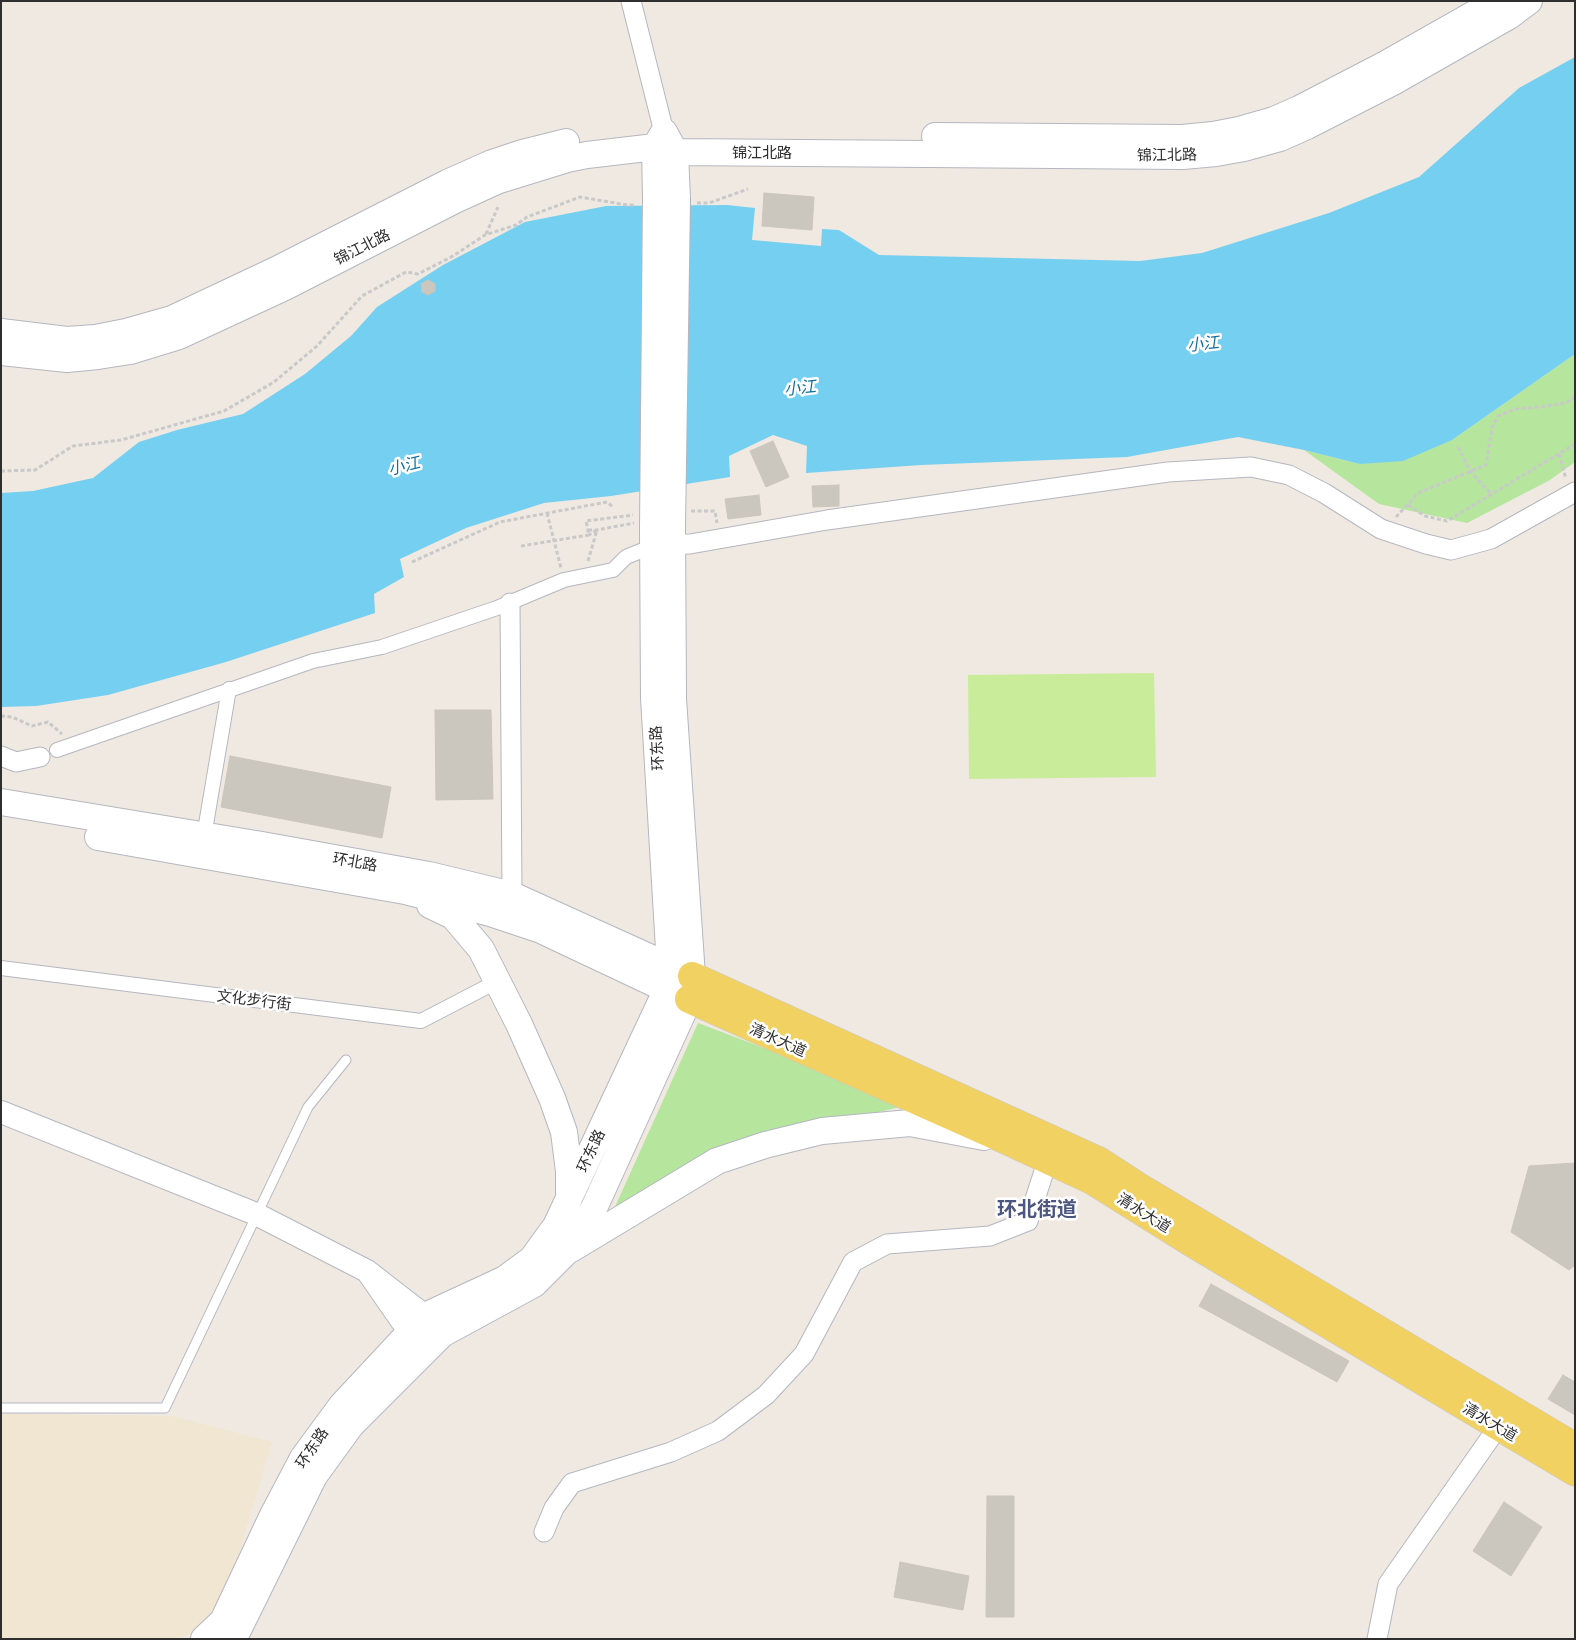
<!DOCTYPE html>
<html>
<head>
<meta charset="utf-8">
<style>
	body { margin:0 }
	#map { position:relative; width:1576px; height:1640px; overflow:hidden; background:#efe9e1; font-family:Barlow,sans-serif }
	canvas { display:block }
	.frame { position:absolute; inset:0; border:2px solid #2e2e2e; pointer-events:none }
</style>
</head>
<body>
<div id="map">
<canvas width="1576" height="1640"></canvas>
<div class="frame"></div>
</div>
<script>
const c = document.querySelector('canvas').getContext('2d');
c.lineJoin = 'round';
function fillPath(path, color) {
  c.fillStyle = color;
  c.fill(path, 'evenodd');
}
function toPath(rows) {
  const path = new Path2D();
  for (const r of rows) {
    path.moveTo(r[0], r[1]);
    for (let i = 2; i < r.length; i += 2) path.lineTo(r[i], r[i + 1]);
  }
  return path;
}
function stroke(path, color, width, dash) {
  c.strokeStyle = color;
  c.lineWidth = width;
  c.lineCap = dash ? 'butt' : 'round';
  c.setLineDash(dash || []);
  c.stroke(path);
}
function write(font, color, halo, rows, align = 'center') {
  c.font = font + ' Barlow,"Noto Sans SC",sans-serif';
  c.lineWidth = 5;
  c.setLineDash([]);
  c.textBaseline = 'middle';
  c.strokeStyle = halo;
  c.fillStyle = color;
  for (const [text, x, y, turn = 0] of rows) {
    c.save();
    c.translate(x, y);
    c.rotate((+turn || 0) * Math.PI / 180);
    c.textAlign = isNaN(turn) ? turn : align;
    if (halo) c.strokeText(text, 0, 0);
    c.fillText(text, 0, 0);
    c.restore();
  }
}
const education = toPath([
	[1,1414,172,1416,272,1442,230,1583,216,1608,194,1633,177,1639,1,1639]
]);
const green = toPath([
	[1575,354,1575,462,1550,480,1467,523,1379,504,1304,450,1360,464,1452,440],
	[698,1023,912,1104,777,1137,614,1209]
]);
const pitch = toPath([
	[1154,673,1156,777,969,779,968,675]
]);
const water = toPath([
	[1575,57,1575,354,1452,440,1403,461,1360,464,1304,450,1238,437,1127,457,921,465,806,473,807,446,773,435,729,456,730,477,611,496,544,503,466,528,400,559,404,577,374,594,375,613,226,662,108,695,36,706,1,707,1,493,33,491,93,478,139,442,177,430,243,414,305,374,351,336,377,307,443,265,525,222,606,206,727,205,755,208,752,240,821,246,822,229,839,230,879,255,1140,261,1202,253,1329,213,1419,177,1519,88]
]);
const building = toPath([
	[764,193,814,197,812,230,762,226,764,193],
	[428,280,435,284,435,291,428,295,422,292,421,284,428,280],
	[773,441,789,477,766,487,750,451,773,441],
	[839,485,839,506,813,507,812,486,839,485],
	[759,495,761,515,728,519,725,499,759,495],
	[435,710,491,710,493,799,436,800,435,710],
	[230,756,391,787,382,838,221,807,230,756],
	[1575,1163,1575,1265,1569,1270,1511,1232,1529,1166,1575,1163],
	[1211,1284,1349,1361,1337,1382,1199,1306,1211,1284],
	[1563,1375,1575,1382,1575,1415,1548,1399,1563,1375],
	[987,1496,1014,1496,1014,1617,986,1617,987,1496],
	[1504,1502,1542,1527,1511,1576,1473,1551,1504,1502],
	[900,1562,969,1576,963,1610,894,1597,900,1562]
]);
const path = toPath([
	[697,203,709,203,748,189],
	[486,234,498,207],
	[1458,447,1470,471,1491,494],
	[1559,454,1566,479],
	[1,471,35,470,73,446,121,440,224,411,274,382,317,346,362,296,406,272,418,274,453,256,485,235,516,225,527,217,580,197,627,205,636,205],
	[1408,505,1425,516,1447,521,1575,444],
	[691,511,715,511,717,523],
	[547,513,561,568],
	[1396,517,1418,493,1486,465,1492,428,1498,416,1515,409,1539,407,1566,403,1575,397],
	[588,530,597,530,634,523],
	[521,546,589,535,586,521,633,515],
	[588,561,597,530,589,535],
	[412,562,500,522,607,502,613,507],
	[1,716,12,717,32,726,48,722,62,734]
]);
const service = toPath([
	[1,1408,165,1408,308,1107,346,1060]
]);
const pedestrian = toPath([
	[57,750,313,661,382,647,497,608,564,580,613,570,626,557,653,546],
	[204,836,229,689],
	[1,968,421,1021,498,981]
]);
const minor = toPath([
	[631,1,664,132],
	[659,545,690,544,827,520,1168,472,1251,467,1289,475,1324,493,1381,529,1426,544,1451,550,1491,539,1575,492],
	[510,603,512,895],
	[1,756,16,762,40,757],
	[544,1532,554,1508,572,1483,671,1452,718,1431,766,1395,804,1354,853,1262,887,1244,990,1236,1028,1221,1048,1159],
	[1377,1639,1388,1584,1498,1427]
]);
const tertiary = toPath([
	[1,1112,256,1214,367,1271],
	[421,1344,410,1333,367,1271,425,1316,436,1328]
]);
const secondary = toPath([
	[935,136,1182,138,1213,135,1239,130,1274,120,1299,109,1384,65,1497,1],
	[656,198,655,147,664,132,675,152,677,199],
	[1,332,67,340,95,338,126,332,172,319,276,270,447,183,492,163,522,153,566,142],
	[1,352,67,359,98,356,130,351,179,336,285,287,455,200,499,180,567,159,587,155,655,147,675,152,1183,156,1216,153,1244,148,1280,138,1307,126,1393,82,1509,16,1529,1],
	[1,802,262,845,429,875,512,895,682,972],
	[98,837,405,891,490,913,541,930,681,996],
	[430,905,453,916,481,949,519,1024,552,1098,564,1132,569,1171,569,1193],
	[571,1249,717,1161,765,1145,822,1131,910,1123,984,1137],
	[233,1636,238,1630,314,1476,351,1425,442,1334,534,1284,566,1252,594,1208,689,999,692,976,673,699,672,526],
	[204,1639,223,1621,273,1515,303,1458,342,1405,425,1316,505,1279,532,1259,556,1226,667,989,670,966,654,698,653,528]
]);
const primary = toPath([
	[692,976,1099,1161,1139,1187,1575,1447],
	[689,999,1010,1142,1093,1181,1192,1243,1575,1472]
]);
const secondaryBridge = toPath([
	[672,526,677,199],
	[653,528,656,198]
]);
const streetNames = [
	["锦江北路",762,153],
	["锦江北路",1167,155,-1],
	["锦江北路",362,247,-27],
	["环东路",657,748,-93],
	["环北路",355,862,10],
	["文化步行街",254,1000,7],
	["清水大道",778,1040,24],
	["环东路",591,1151,-65],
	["清水大道",1144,1213,32],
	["清水大道",1490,1422,31],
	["环东路",312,1448,-56]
];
const waterNames = [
	["小江",1203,344,-6],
	["小江",800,388,-6],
	["小江",404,466,-14]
];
const districtNames = [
	["环北街道",1037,1209]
];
fillPath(education, '#f0e6d1');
fillPath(green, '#b6e59e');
fillPath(pitch, '#c9ec9a');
fillPath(water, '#75cff0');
fillPath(building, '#cbc7bf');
stroke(building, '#cbc5ba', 1);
stroke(service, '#b4b7c1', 11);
stroke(pedestrian, '#b4b7c1', 16);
stroke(minor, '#b4b7c1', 21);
stroke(tertiary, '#b4b7c1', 24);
stroke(secondary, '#b4b7c1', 28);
stroke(primary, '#c9c9c9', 29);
stroke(path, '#c9c9c9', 3, [4, 2.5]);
stroke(service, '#fff', 9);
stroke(pedestrian, '#fff', 14);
stroke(minor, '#fff', 19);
stroke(tertiary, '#fff', 22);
stroke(secondary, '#fff', 26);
stroke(primary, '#f2d163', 28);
stroke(secondaryBridge, '#b4b7c1', 28, []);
stroke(secondaryBridge, '#fff', 26);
write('15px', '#2e2e2e', '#fff', streetNames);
write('italic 16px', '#0d6fa3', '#fff', waterNames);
write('bold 20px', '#4d5680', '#fff', districtNames);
</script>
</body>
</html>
